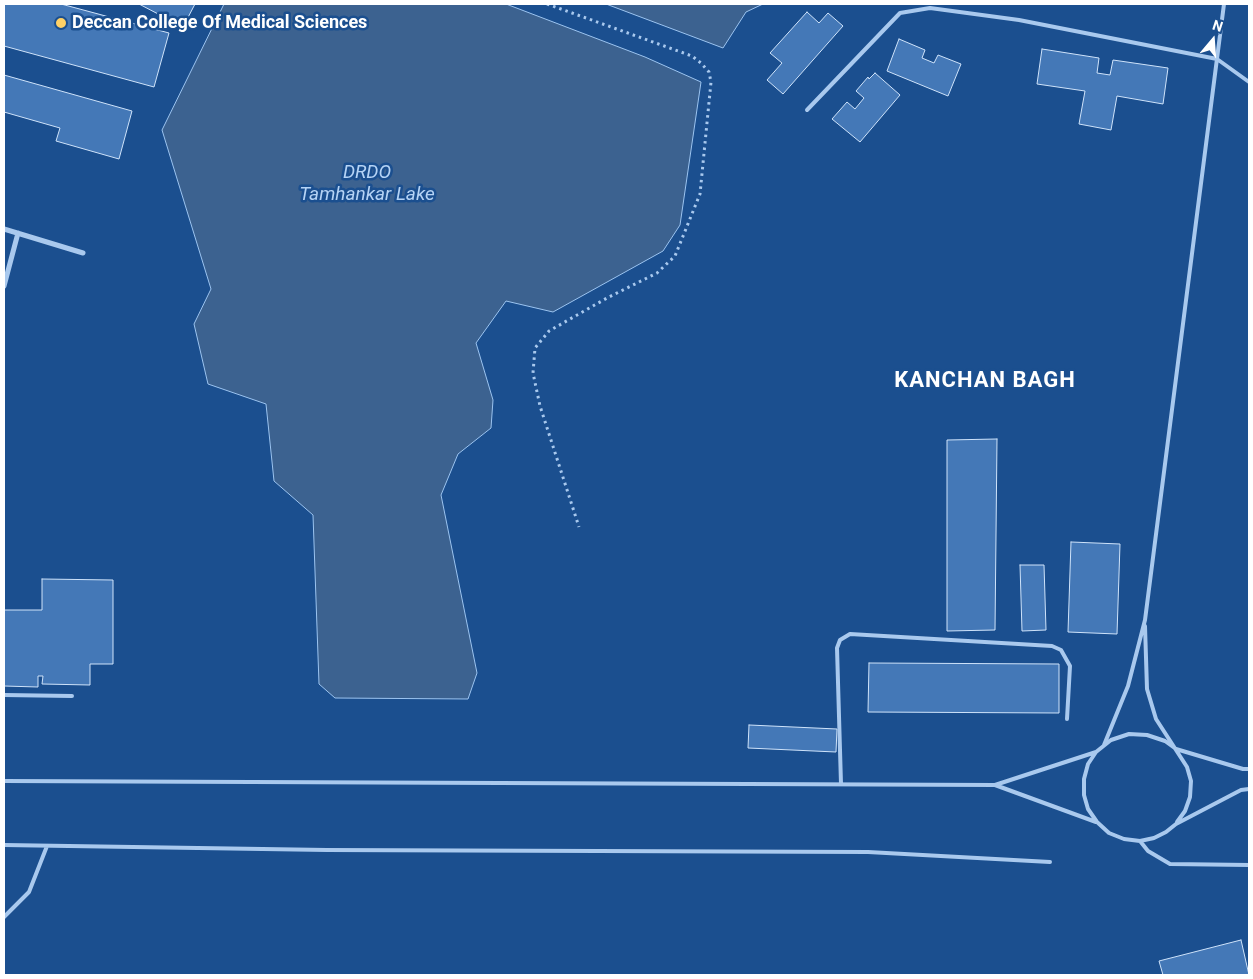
<!DOCTYPE html>
<html>
<head>
<meta charset="utf-8">
<style>
	body { margin:0 }
	#map { position:relative; width:1253px; height:979px; overflow:hidden; background:#1b4f8f; font-family:Roboto,sans-serif }
	canvas { display:block }
	.frame { position:absolute; inset:0; border:5px solid #fff; pointer-events:none }
	.north { position:absolute; left:1188px; top:15px; width:50px; height:50px; -webkit-text-stroke:4px #1b4f8f; paint-order:stroke; rotate:18deg; font-size:14px; font-weight:700; line-height:20px; text-align:center; color:#fff }
	.north::after { content:''; display:block; margin:auto; width:18px; height:22px; background:#fff; clip-path:polygon(50% 0,100% 100%,50% 72%,0 100%) }
</style>
</head>
<body>
<div id="map">
<canvas width="1253" height="979"></canvas>
<div class="frame"></div>
<div class="north">N</div>
</div>
<script>
const c = document.querySelector('canvas').getContext('2d');
c.lineJoin = 'round';
function fillPath(path, color) {
  c.fillStyle = color;
  c.fill(path, 'evenodd');
}
function toPath(rows) {
  const path = new Path2D();
  for (const r of rows) {
    path.moveTo(r[0], r[1]);
    for (let i = 2; i < r.length; i += 2) path.lineTo(r[i], r[i + 1]);
  }
  return path;
}
function stroke(path, color, width, dash) {
  c.strokeStyle = color;
  c.lineWidth = width;
  c.lineCap = dash ? 'butt' : 'round';
  c.setLineDash(dash || []);
  c.stroke(path);
}
function write(font, color, halo, rows, align = 'center') {
  c.font = font + ' Roboto,sans-serif';
  c.lineWidth = 5;
  c.setLineDash([]);
  c.textBaseline = 'middle';
  c.strokeStyle = halo;
  c.fillStyle = color;
  for (const [text, x, y, turn = 0] of rows) {
    c.save();
    c.translate(x, y);
    c.rotate((+turn || 0) * Math.PI / 180);
    c.textAlign = isNaN(turn) ? turn : align;
    if (halo) c.strokeText(text, 0, 0);
    c.fillText(text, 0, 0);
    c.restore();
  }
}
const water = toPath([
	[224,4,506,4,645,57,701,82,680,225,663,251,553,312,506,301,476,343,493,400,491,428,458,454,441,495,477,673,468,699,335,698,319,684,313,515,274,481,266,404,208,384,194,324,211,289,162,130,224,4],
	[606,4,763,4,746,12,723,48,606,4]
]);
const building = toPath([
	[4,4,61,4,169,33,154,87,4,46,4,4],
	[139,4,195,4,183,27,139,4],
	[807,12,819,23,828,13,843,26,783,94,767,80,782,63,770,53,807,12],
	[899,39,925,50,922,58,934,63,938,55,961,64,948,96,887,71,899,39],
	[1042,49,1099,58,1097,73,1110,75,1113,60,1168,68,1163,104,1117,96,1111,130,1079,124,1085,91,1037,84,1042,49],
	[875,73,900,95,860,142,832,119,847,102,855,109,864,98,856,91,868,77,869,79,875,73],
	[4,75,132,111,119,159,56,141,60,128,4,112,4,75],
	[997,439,995,630,947,631,947,440,997,439],
	[1071,542,1120,544,1117,634,1068,632,1071,542],
	[1020,565,1044,565,1046,630,1022,631,1020,565],
	[42,579,113,580,113,664,90,664,90,685,42,684,43,676,38,676,38,687,4,686,4,610,42,610,42,579],
	[869,663,1059,664,1059,713,868,712,869,663],
	[749,725,837,729,836,752,748,748,749,725],
	[1241,940,1249,975,1163,975,1159,961,1241,940]
]);
const path = toPath([
	[547,4,692,56,701,63,709,72,711,82,700,194,675,256,657,273,607,298,549,331,535,348,533,373,540,406,579,527]
]);
const service = toPath([
	[807,110,900,13,930,8,1019,20,1217,59,1249,82],
	[1145,626,1147,689,1156,719,1187,767,1191,781,1190,797,1185,811,1177,822],
	[4,695,72,696],
	[1104,745,1128,686,1145,620,1224,4],
	[1249,769,1243,769,1176,749,1165,741,1147,735,1129,734,1111,740,1096,752,1088,764,1084,779,1084,795,1088,809,1097,822,1109,833,1124,839,1140,841,1154,838,1166,832,1176,824,1241,790,1249,789],
	[4,781,995,785,1096,752],
	[841,784,837,648,840,640,850,634,1052,646,1061,650,1070,666,1067,719],
	[995,785,1096,822],
	[1140,841,1148,851,1170,864,1249,865],
	[4,845,327,850,868,852,1050,862],
	[4,917,29,892,47,846]
]);
const minor = toPath([
	[4,229,83,253],
	[4,286,18,233]
]);
const markers = [
	[61,23,6,"#ffd166"]
];
const poiNames = [
	["Deccan College Of Medical Sciences",72,23]
];
const waterNames = [
	["DRDO",367,173],
	["Tamhankar Lake",367,195]
];
const districtNames = [
	["KANCHAN BAGH",985,381]
];
fillPath(water, '#3c6290');
stroke(water, '#9cc4f0', 1);
fillPath(building, '#4478b7');
stroke(building, '#cfe3fa', 1);
stroke(path, '#a9c9ee', 3, [2.5, 4]);
stroke(service, '#a9c9ee', 4);
stroke(minor, '#a9c9ee', 5);
for (const [x, y, r, color] of markers) {
  const dot = new Path2D();
  dot.arc(x, y, r, 0, 2 * Math.PI);
  c.fillStyle = color;
  c.fill(dot);
  stroke(dot, '#1b4f8f', 2);
}
write('bold 18px', '#fff', '#1b4f8f', poiNames, 'left');
write('italic 19px', '#b5d3f5', '#1b4f8f', waterNames);
c.letterSpacing = '1px';
write('bold 22px', '#fff', '#1b4f8f', districtNames);
c.letterSpacing = '0px';
</script>
</body>
</html>
